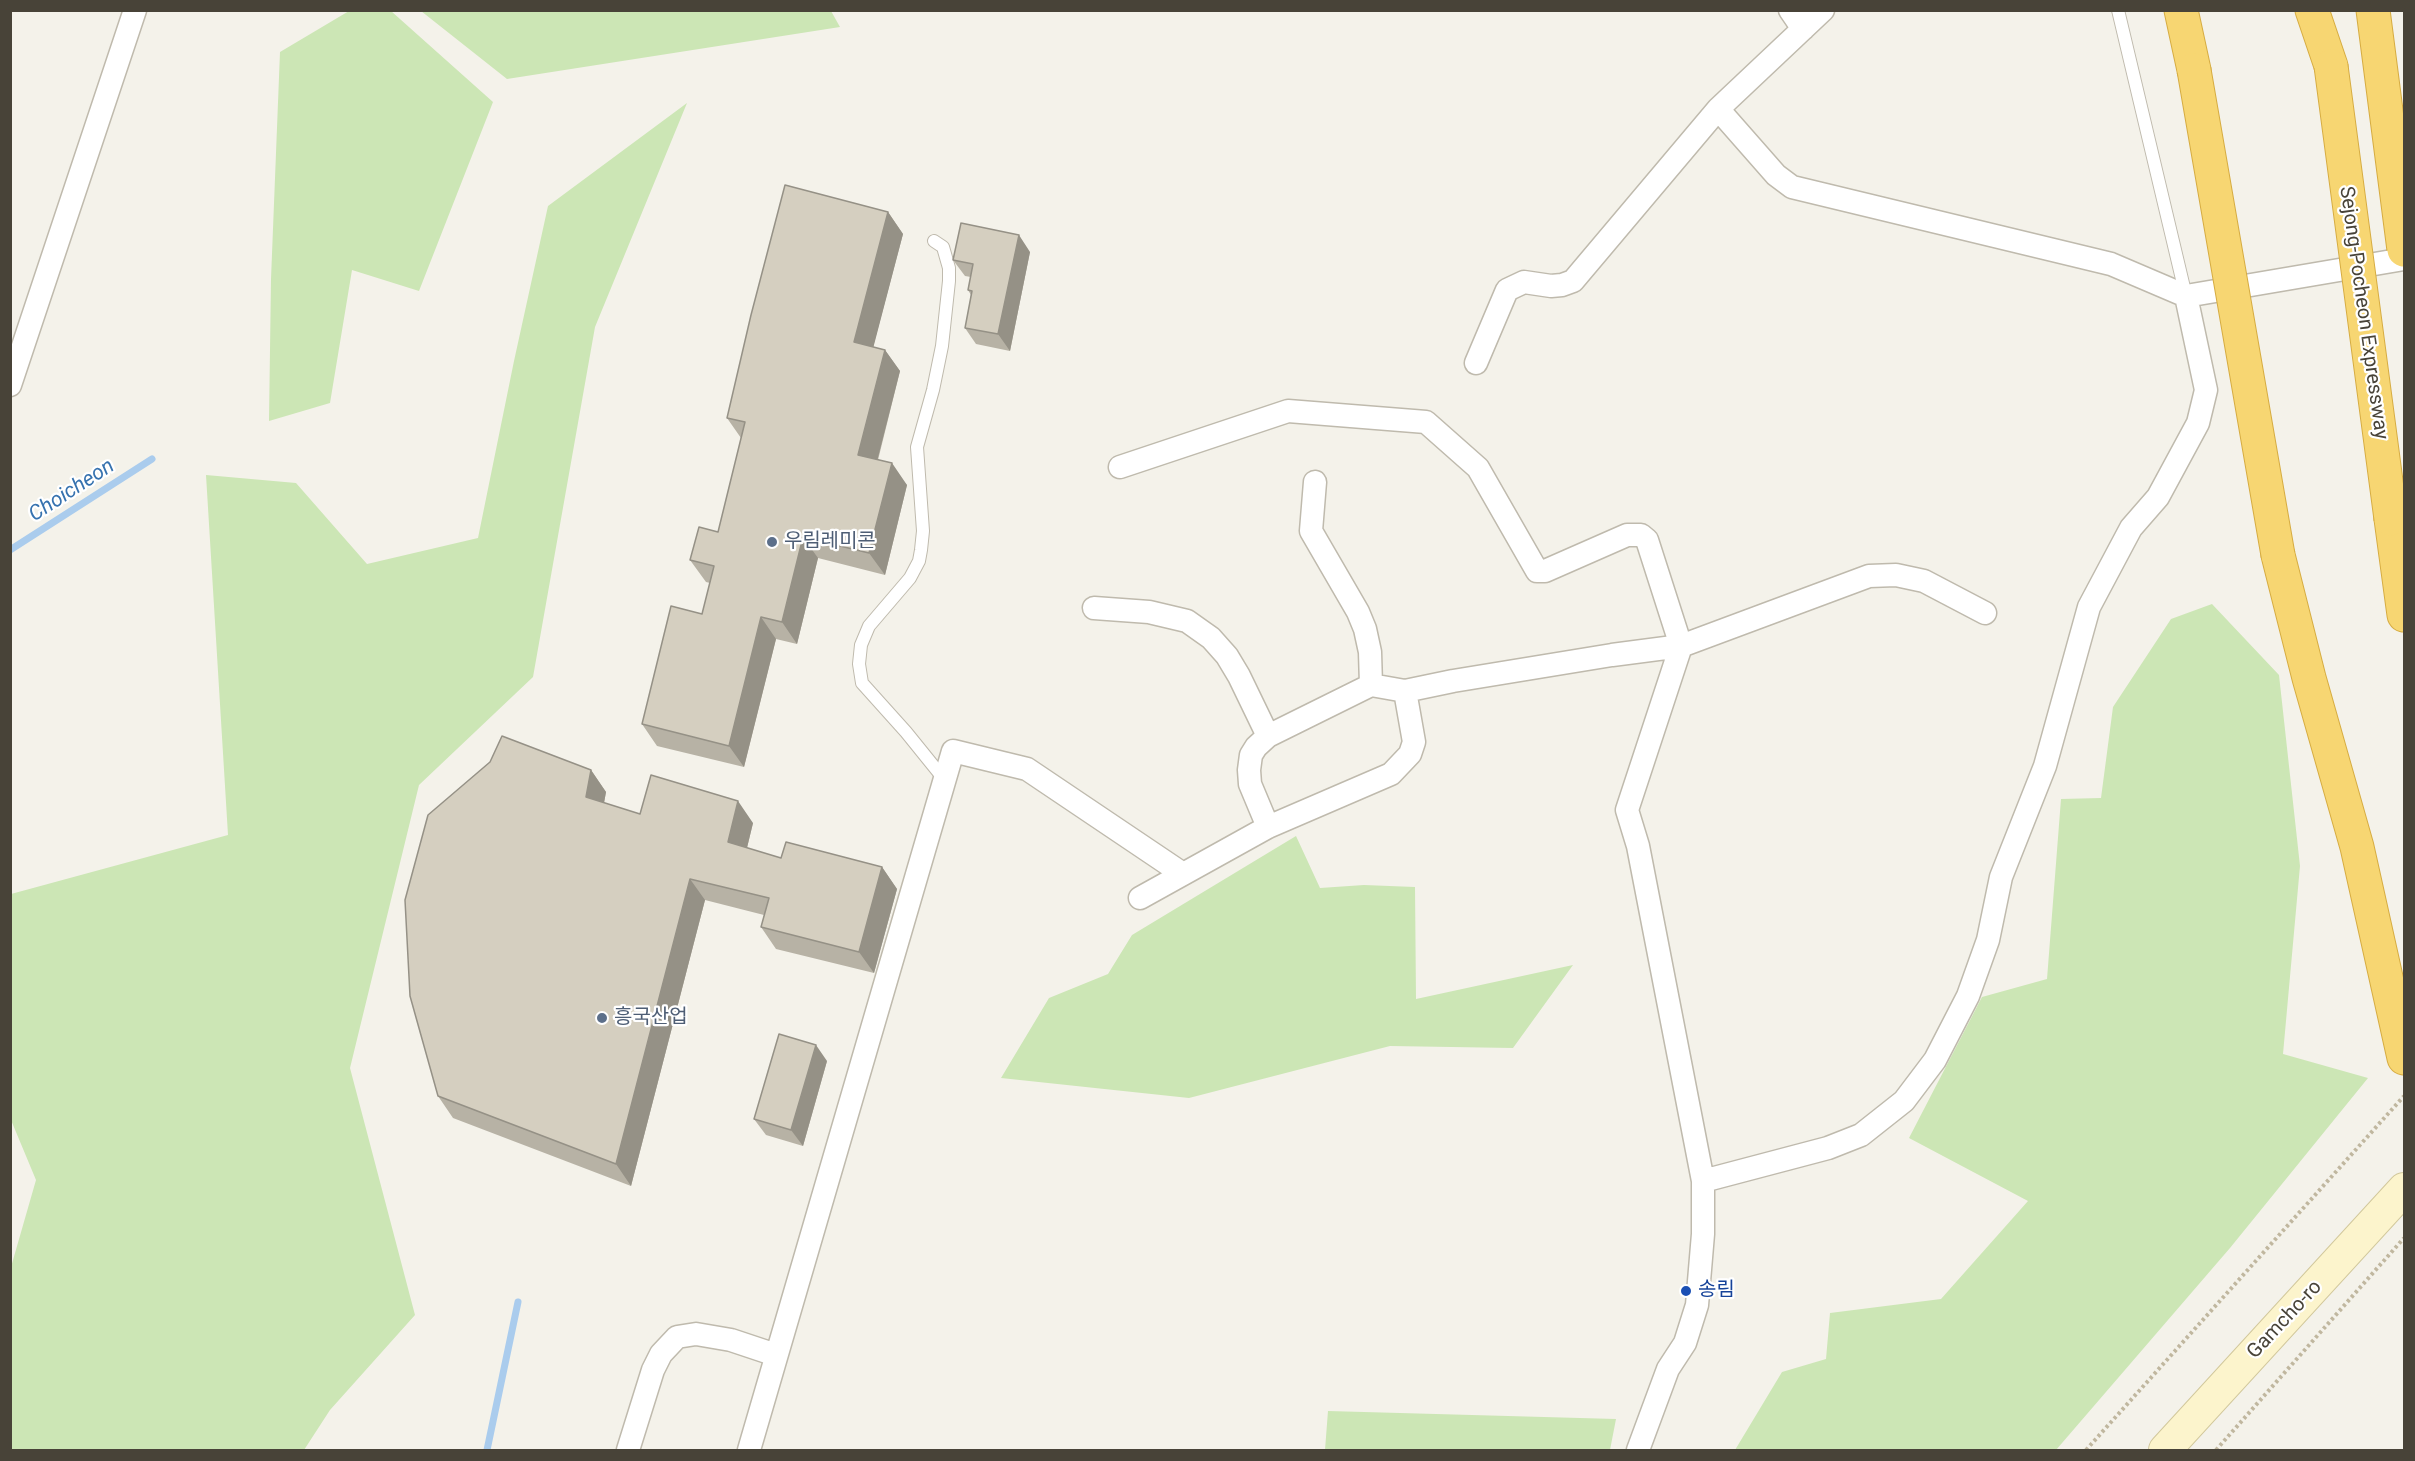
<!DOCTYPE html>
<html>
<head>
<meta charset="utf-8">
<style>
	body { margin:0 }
	#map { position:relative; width:2415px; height:1461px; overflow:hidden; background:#f4f2ea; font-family:Roboto,sans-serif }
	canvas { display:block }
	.frame { position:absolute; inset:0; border:12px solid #484338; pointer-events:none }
</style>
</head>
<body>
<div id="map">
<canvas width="2415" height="1461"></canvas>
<div class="frame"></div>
</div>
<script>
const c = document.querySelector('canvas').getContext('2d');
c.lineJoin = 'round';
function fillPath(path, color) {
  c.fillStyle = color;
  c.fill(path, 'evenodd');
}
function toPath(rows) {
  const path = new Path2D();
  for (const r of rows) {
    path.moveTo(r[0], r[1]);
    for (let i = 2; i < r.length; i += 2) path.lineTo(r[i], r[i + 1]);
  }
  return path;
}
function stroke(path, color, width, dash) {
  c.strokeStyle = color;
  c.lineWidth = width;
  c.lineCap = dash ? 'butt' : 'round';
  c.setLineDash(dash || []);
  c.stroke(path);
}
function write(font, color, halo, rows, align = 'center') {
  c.font = font + ' Roboto,"Noto Sans KR",sans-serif';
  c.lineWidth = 4.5;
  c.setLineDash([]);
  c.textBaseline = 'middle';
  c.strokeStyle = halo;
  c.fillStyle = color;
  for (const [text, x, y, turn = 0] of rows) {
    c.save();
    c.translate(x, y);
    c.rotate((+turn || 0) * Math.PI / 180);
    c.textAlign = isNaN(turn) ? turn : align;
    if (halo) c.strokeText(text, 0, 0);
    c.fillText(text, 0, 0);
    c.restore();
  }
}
const green = toPath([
	[349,11,391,11,493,102,419,291,352,270,330,403,269,421,271,279,280,52],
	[831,11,840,27,507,79,421,11],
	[687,103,595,327,533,677,419,785,350,1068,415,1315,330,1410,304,1450,11,1450,11,1267,36,1180,11,1120,11,894,228,835,206,475,296,483,367,564,478,538,514,361,548,206],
	[2212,604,2279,675,2300,866,2283,1054,2368,1078,2230,1248,2056,1450,1735,1450,1782,1372,1826,1359,1830,1313,1941,1299,2028,1201,1909,1138,1982,997,2047,979,2061,799,2101,798,2113,707,2171,619],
	[1296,836,1320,888,1364,885,1415,887,1416,999,1573,965,1513,1048,1390,1046,1189,1098,1001,1078,1049,998,1108,974,1132,935],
	[1328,1411,1616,1419,1610,1450,1325,1450]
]);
const stream = toPath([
	[10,550,152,459],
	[487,1450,518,1302]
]);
const path = toPath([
	[2086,1450,2404,1096],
	[2216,1450,2404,1238]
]);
const service = toPath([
	[2118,10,2186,296],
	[934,241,943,247,949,268,949,281,942,346,933,390,917,447,923,531,921,550,919,561,910,578,869,626,861,645,859,664,862,683,906,732,944,779]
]);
const minor = toPath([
	[1790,10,1803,29],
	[1718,109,1823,10],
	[1476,363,1507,290,1524,282,1551,286,1562,285,1573,281,1718,109,1776,175,1792,187,2111,264,2186,296],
	[10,385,135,10],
	[1120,467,1288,411,1426,422,1478,468,1537,571,1545,571,1627,535,1641,535,1647,540,1681,646,1627,810,1638,846,1703,1181],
	[1315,482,1311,531,1358,612,1365,629,1370,652,1371,685,1405,691,1453,681,1612,655,1681,646,1869,576,1896,575,1924,581,1985,613],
	[1094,608,1149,612,1187,621,1211,638,1227,656,1239,676,1268,736,1256,747,1251,755,1249,770,1250,784,1268,827],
	[1268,736,1371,685],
	[1140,898,1268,827,1391,774,1410,754,1414,742,1405,691],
	[628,1450,653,1370,661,1354,677,1337,696,1334,731,1340,776,1355],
	[749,1450,953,751,1027,769,1183,874],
	[1638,1450,1668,1369,1685,1343,1697,1305,1703,1234,1703,1181,1828,1148,1861,1135,1904,1101,1935,1060,1968,996,1988,940,2001,877,2045,766,2089,607,2131,528,2158,497,2198,423,2206,390,2186,296,2404,259]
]);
const secondary = toPath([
	[2165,1450,2404,1189]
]);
const motorway = toPath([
	[2181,10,2194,70],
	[2312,10,2331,66],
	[2373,10,2404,250],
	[2391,519,2404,615],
	[2278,555,2309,678,2357,847,2404,1058]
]);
const motorwayBridge = toPath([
	[2331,66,2391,519],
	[2194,70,2278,555]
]);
const wall = toPath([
	[888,212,903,234,873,347,885,350,900,371,878,460,907,485,885,575,818,558,797,644,776,639,744,767,657,746,642,724,702,614,710,583,706,582,690,560,718,532,741,438,727,418],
	[1030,252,1010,351,976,344,965,328,971,295,968,290,971,277,965,276,953,260],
	[591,770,606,792,604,803,640,814,753,823,747,848,781,858,882,867,897,889,874,973,776,949,761,927,764,915,705,900,631,1186,453,1118,438,1096],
	[827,1061,803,1146,766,1135,754,1119]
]);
const shadedWall = toPath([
	[888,212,903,234,869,364,854,342],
	[1019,235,1030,252,1010,351,998,334],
	[885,350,900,371,873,477,858,455],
	[892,463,907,485,885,575,869,553],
	[803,537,818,558,797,644,782,622],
	[761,617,776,639,744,767,729,746],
	[591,770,606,792,601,819,586,797],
	[738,801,753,823,743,864,728,842],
	[882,867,897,889,874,973,859,952],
	[690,879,705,900,631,1186,616,1164],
	[816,1045,827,1061,803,1146,791,1130]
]);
const building = toPath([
	[785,185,888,212,854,342,885,350,858,455,892,463,869,553,803,537,782,622,761,617,729,746,642,724,671,606,702,614,714,566,690,560,699,527,718,532,745,422,727,418,751,315,785,185],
	[961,223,1019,235,998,334,965,328,972,291,968,290,973,264,953,260,961,223],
	[502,736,591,770,586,797,640,814,651,775,738,801,728,842,781,858,786,842,882,867,859,952,761,927,769,898,690,879,616,1164,438,1096,410,996,405,900,428,815,490,762,502,736],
	[779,1034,816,1045,791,1130,754,1119,779,1034]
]);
const markers = [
	[772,542,6,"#5c6f8a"],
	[602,1018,6,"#5c6f8a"],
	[1686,1291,6,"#1a4fb4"]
];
const streetNames = [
	["Sejong-Pocheon Expressway",2363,313,82],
	["Gamcho-ro",2285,1320,-47]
];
const serviceNames = [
	["우림레미콘",784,542],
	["흥국산업",614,1018]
];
const transitNames = [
	["송림",1698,1291]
];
const waterNames = [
	["Choicheon",72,491,-33]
];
fillPath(green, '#cce6b5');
stroke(stream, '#aacced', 7);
stroke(service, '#bfbaad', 14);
stroke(minor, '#bfbaad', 25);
stroke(secondary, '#d2c89c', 34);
stroke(motorway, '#d6ac42', 35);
stroke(path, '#c0b79f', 4, [3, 3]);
stroke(service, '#fff', 12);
stroke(minor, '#fff', 22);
stroke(secondary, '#fcf4cc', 32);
stroke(motorway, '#f7d672', 33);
stroke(motorwayBridge, '#d6ac42', 35, []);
stroke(motorwayBridge, '#f7d672', 33);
fillPath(wall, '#b7b2a5');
fillPath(shadedWall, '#959186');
fillPath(building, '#d5cfc0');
stroke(building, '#959186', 1.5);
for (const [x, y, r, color] of markers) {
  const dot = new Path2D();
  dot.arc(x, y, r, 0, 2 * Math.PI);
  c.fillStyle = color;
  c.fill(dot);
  stroke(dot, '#fff', 2);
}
write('20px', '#484338', '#fff', streetNames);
write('20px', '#4e5e75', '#fff', serviceNames, 'left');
write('20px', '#164399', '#fff', transitNames, 'left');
write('italic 21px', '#3672af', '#fff', waterNames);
</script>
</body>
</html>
